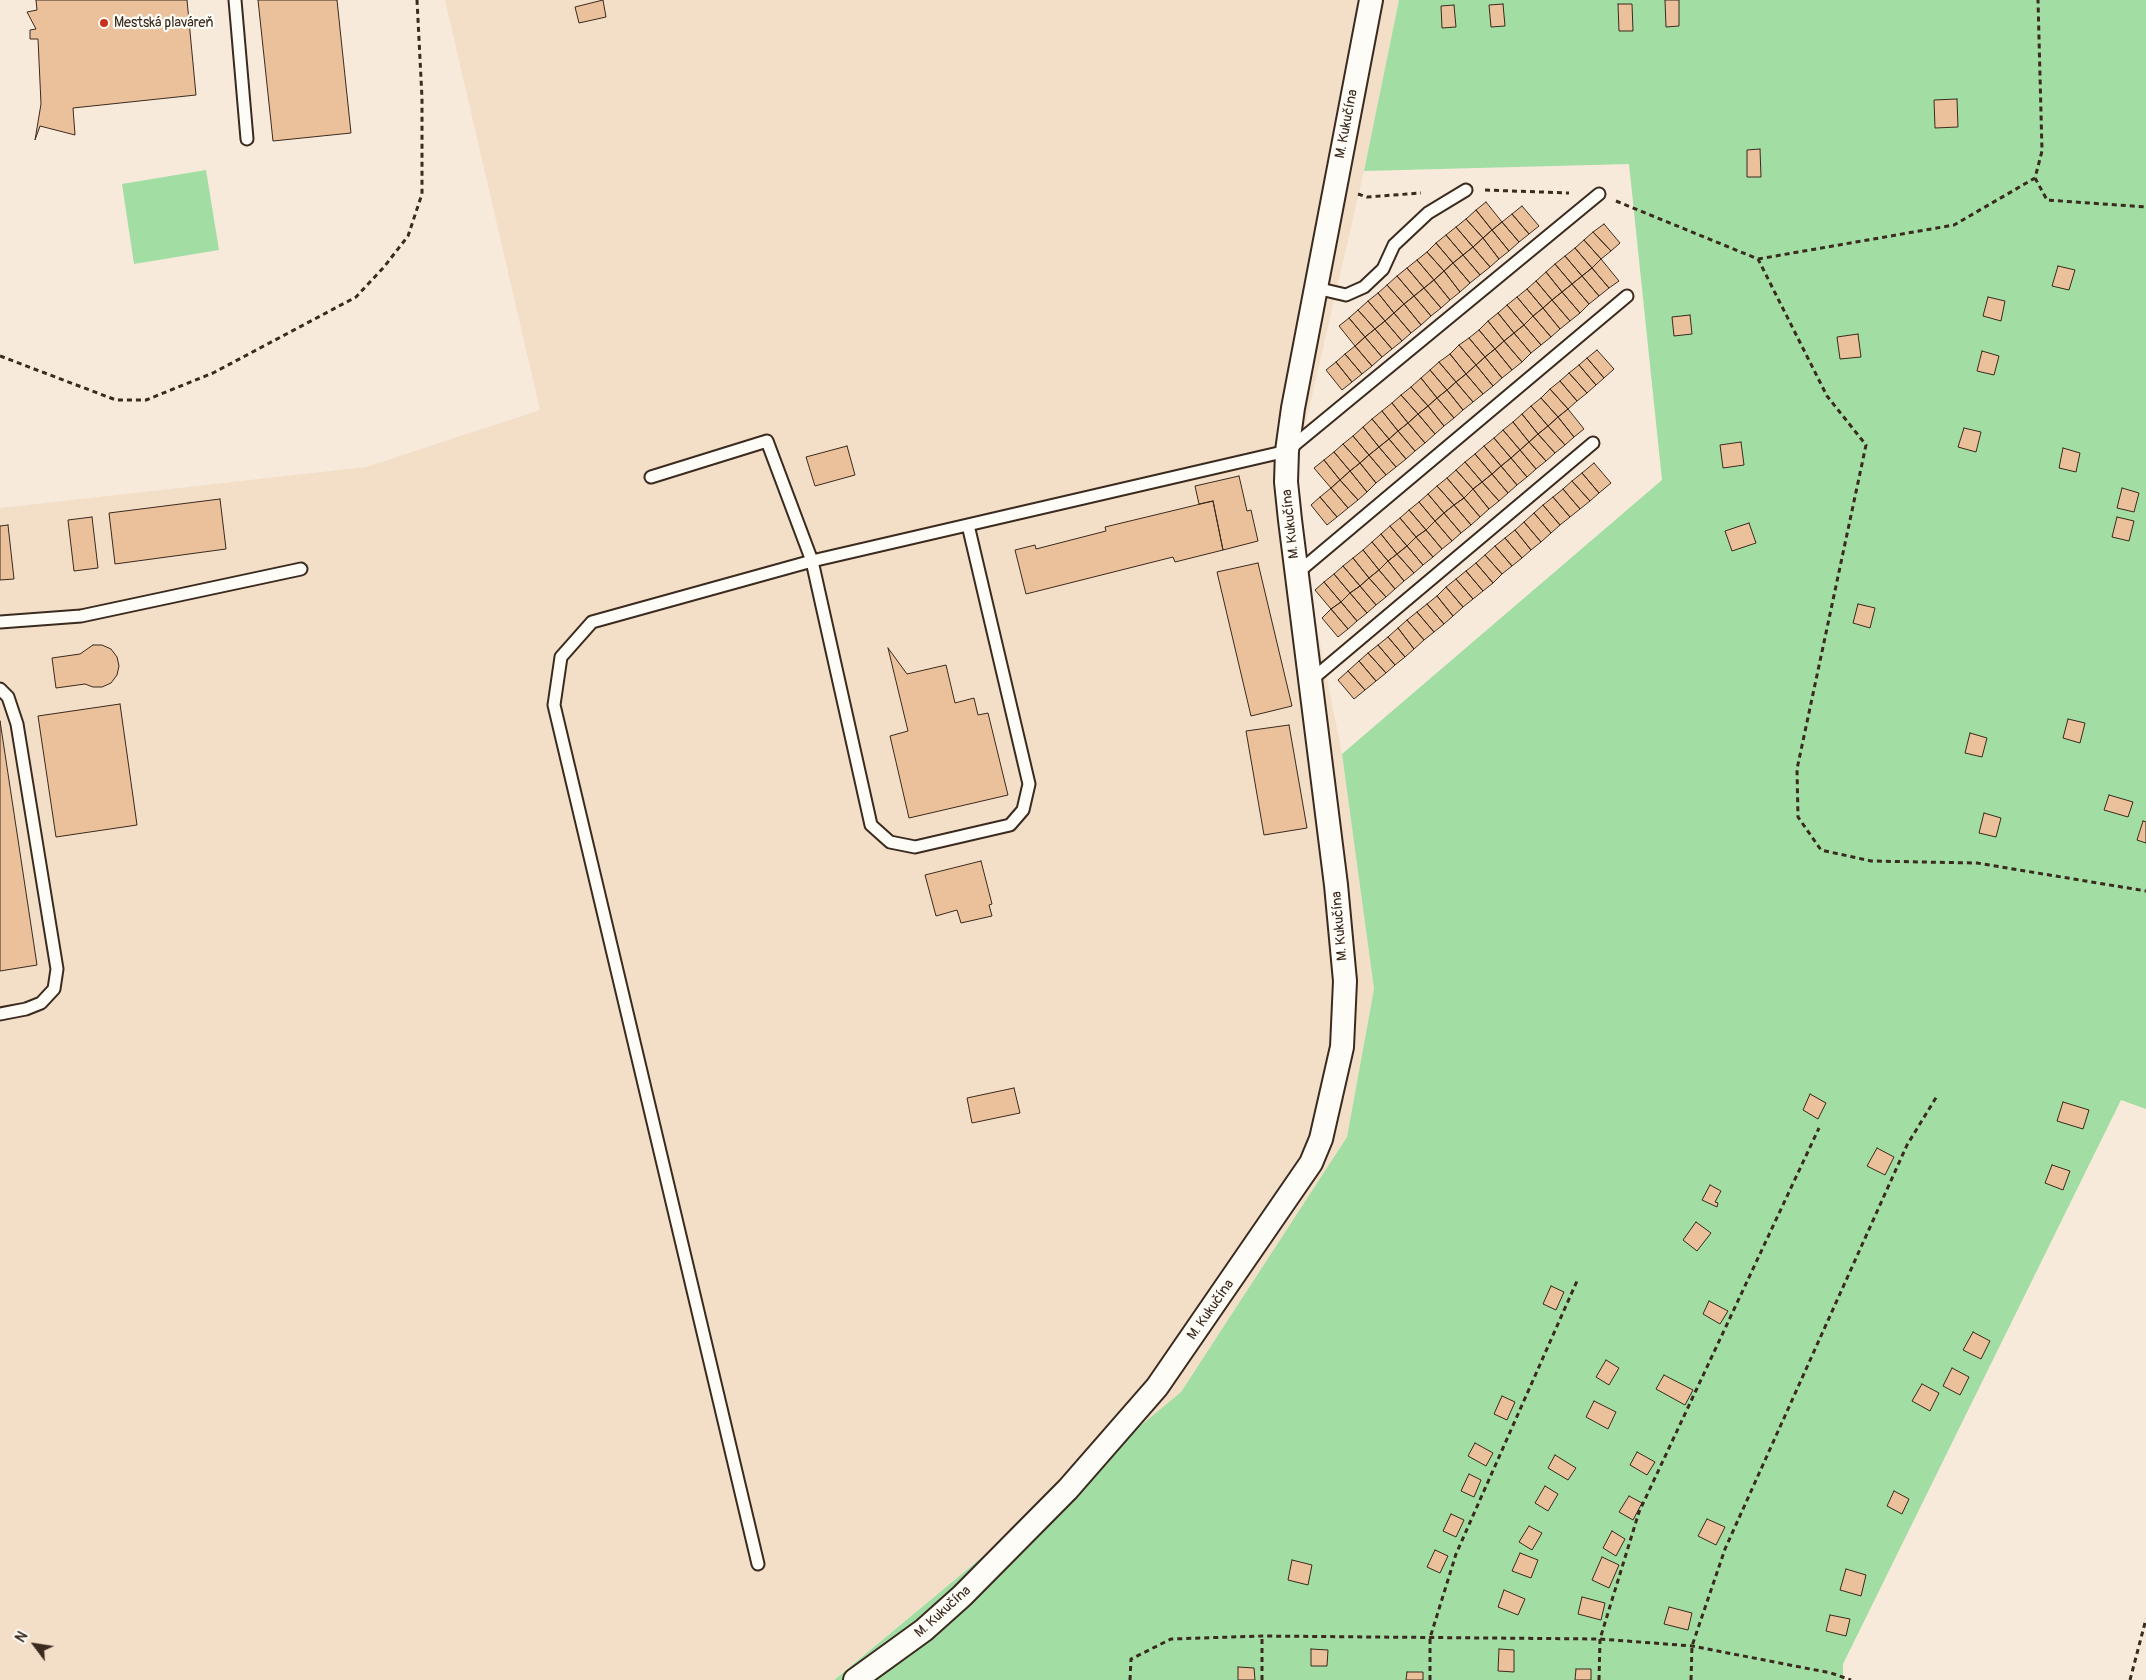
<!DOCTYPE html>
<html>
<head>
<meta charset="utf-8">
<style>
	body { margin:0 }
	#map { position:relative; width:2146px; height:1680px; overflow:hidden; background:#f7eadb; font-family:Pangolin,sans-serif }
	canvas { display:block }
	.north { position:absolute; left:10px; top:1620px; width:50px; height:50px; -webkit-text-stroke:4px #fdfcf7; paint-order:stroke; rotate:301deg; font-size:14px; font-weight:700; line-height:20px; text-align:center; color:#3b2a1e }
	.north::after { content:''; display:block; margin:auto; width:18px; height:22px; background:#3b2a1e; clip-path:polygon(50% 0,100% 100%,50% 72%,0 100%) }
</style>
</head>
<body>
<div id="map">
<canvas width="2146" height="1680"></canvas>
<div class="north">N</div>
</div>
<script>
const c = document.querySelector('canvas').getContext('2d');
c.lineJoin = 'round';
function fillPath(path, color) {
  c.fillStyle = color;
  c.fill(path, 'evenodd');
}
function toPath(rows) {
  const path = new Path2D();
  for (const r of rows) {
    path.moveTo(r[0], r[1]);
    for (let i = 2; i < r.length; i += 2) path.lineTo(r[i], r[i + 1]);
  }
  return path;
}
function stroke(path, color, width, dash) {
  c.strokeStyle = color;
  c.lineWidth = width;
  c.lineCap = dash ? 'butt' : 'round';
  c.setLineDash(dash || []);
  c.stroke(path);
}
function write(font, color, halo, rows, align = 'center') {
  c.font = font + ' Pangolin,sans-serif';
  c.lineWidth = 4.5;
  c.setLineDash([]);
  c.textBaseline = 'middle';
  c.strokeStyle = halo;
  c.fillStyle = color;
  for (const [text, x, y, turn = 0] of rows) {
    c.save();
    c.translate(x, y);
    c.rotate((+turn || 0) * Math.PI / 180);
    c.textAlign = isNaN(turn) ? turn : align;
    if (halo) c.strokeText(text, 0, 0);
    c.fillText(text, 0, 0);
    c.restore();
  }
}
const built = toPath([
	[445,0,1399,0,1364,171,1297,461,1309,589,1342,754,1374,989,1347,1137,1181,1392,833,1680,0,1680,0,508,366,467,540,410]
]);
const green = toPath([
	[1399,0,2146,0,2146,1109,2121,1100,1843,1664,1843,1680,834,1680,1181,1392,1347,1137,1374,989,1342,754,1662,480,1629,164,1364,171],
	[206,170,219,250,134,264,122,184]
]);
const building = toPath([
	[36,0,187,0,196,95,73,108,75,135,40,126,35,140,41,104,38,39,30,39,30,30,36,29,27,12,37,10,36,0],
	[258,0,337,0,351,133,273,141,258,0],
	[603,0,606,17,579,23,575,7,603,0],
	[1665,0,1679,0,1679,26,1666,27,1665,0],
	[1503,4,1505,26,1491,27,1489,5,1503,4],
	[1618,4,1632,4,1633,31,1619,31,1618,4],
	[1454,5,1456,27,1442,28,1441,6,1454,5],
	[1957,99,1958,127,1935,128,1934,100,1957,99],
	[1760,149,1761,177,1747,177,1747,150,1760,149],
	[1486,202,1502,222,1492,230,1476,210,1486,202],
	[1522,206,1539,226,1529,234,1512,214,1522,206],
	[1476,210,1492,230,1483,238,1466,219,1476,210],
	[1512,214,1529,234,1519,242,1502,222,1512,214],
	[1466,219,1483,238,1473,247,1456,227,1466,219],
	[1502,222,1519,242,1509,251,1492,230,1502,222],
	[1604,224,1620,243,1611,251,1593,232,1604,224],
	[1456,227,1473,247,1463,255,1446,235,1456,227],
	[1492,230,1509,251,1499,259,1483,238,1492,230],
	[1593,232,1611,251,1601,259,1584,240,1593,232],
	[1446,235,1463,255,1453,263,1436,243,1446,235],
	[1483,238,1499,259,1490,267,1473,247,1483,238],
	[1584,240,1601,259,1592,268,1575,248,1584,240],
	[1436,243,1453,263,1444,271,1427,252,1436,243],
	[1473,247,1490,267,1480,275,1463,255,1473,247],
	[1575,248,1592,268,1582,276,1565,256,1575,248],
	[1427,252,1444,271,1434,280,1417,260,1427,252],
	[1463,255,1480,275,1470,283,1453,263,1463,255],
	[1565,256,1582,276,1572,284,1555,264,1565,256],
	[1601,259,1619,281,1609,288,1592,268,1601,259],
	[1417,260,1434,280,1424,288,1407,268,1417,260],
	[1453,263,1470,283,1460,292,1444,271,1453,263],
	[1555,264,1572,284,1562,292,1546,272,1555,264],
	[2058,266,2075,270,2069,290,2052,286,2058,266],
	[1407,268,1424,288,1414,296,1397,276,1407,268],
	[1592,268,1609,288,1599,296,1582,276,1592,268],
	[1444,271,1460,292,1450,300,1434,280,1444,271],
	[1546,272,1562,292,1552,300,1536,281,1546,272],
	[1397,276,1414,296,1404,304,1387,285,1397,276],
	[1582,276,1599,296,1589,304,1572,284,1582,276],
	[1434,280,1450,300,1441,308,1424,288,1434,280],
	[1536,281,1552,300,1543,308,1527,289,1536,281],
	[1572,284,1589,304,1580,313,1562,292,1572,284],
	[1387,285,1404,304,1394,313,1378,293,1387,285],
	[1424,288,1441,308,1431,316,1414,296,1424,288],
	[1527,289,1543,308,1533,316,1517,297,1527,289],
	[1562,292,1580,313,1570,321,1552,300,1562,292],
	[1378,293,1394,313,1385,321,1368,301,1378,293],
	[1414,296,1431,316,1421,325,1404,304,1414,296],
	[1517,297,1533,316,1524,325,1507,305,1517,297],
	[1988,297,2005,301,2001,321,1983,316,1988,297],
	[1552,300,1570,321,1560,329,1543,308,1552,300],
	[1368,301,1385,321,1375,329,1358,310,1368,301],
	[1404,304,1421,325,1411,333,1394,313,1404,304],
	[1507,305,1524,325,1514,333,1498,313,1507,305],
	[1543,308,1560,329,1551,337,1533,316,1543,308],
	[1358,310,1375,329,1365,337,1349,318,1358,310],
	[1394,313,1411,333,1402,341,1385,321,1394,313],
	[1498,313,1514,333,1504,341,1488,321,1498,313],
	[1690,315,1692,334,1674,336,1672,317,1690,315],
	[1533,316,1551,337,1541,345,1524,325,1533,316],
	[1349,318,1365,337,1355,346,1339,326,1349,318],
	[1385,321,1402,341,1392,349,1375,329,1385,321],
	[1488,321,1504,341,1495,349,1479,330,1488,321],
	[1524,325,1541,345,1531,353,1514,333,1524,325],
	[1375,329,1392,349,1382,357,1365,337,1375,329],
	[1479,330,1495,349,1485,357,1469,338,1479,330],
	[1514,333,1531,353,1522,362,1504,341,1514,333],
	[1858,334,1861,357,1840,359,1837,337,1858,334],
	[1365,337,1382,357,1372,366,1355,346,1365,337],
	[1469,338,1485,357,1476,365,1459,345,1469,338],
	[1504,341,1522,362,1512,370,1495,349,1504,341],
	[1459,345,1476,365,1466,374,1450,354,1459,345],
	[1355,346,1372,366,1362,374,1345,354,1355,346],
	[1495,349,1512,370,1502,378,1485,357,1495,349],
	[1597,350,1614,369,1604,378,1587,358,1597,350],
	[1982,351,1999,356,1994,375,1977,371,1982,351],
	[1345,354,1362,374,1352,382,1336,362,1345,354],
	[1450,354,1466,374,1456,382,1439,362,1450,354],
	[1485,357,1502,378,1493,386,1476,365,1485,357],
	[1587,358,1604,378,1596,385,1579,365,1587,358],
	[1336,362,1352,382,1342,390,1326,370,1336,362],
	[1439,362,1456,382,1447,390,1430,370,1439,362],
	[1476,365,1493,386,1483,394,1466,374,1476,365],
	[1579,365,1596,385,1587,393,1569,373,1579,365],
	[1430,370,1447,390,1437,398,1421,378,1430,370],
	[1569,373,1587,393,1577,401,1560,381,1569,373],
	[1466,374,1483,394,1473,402,1456,382,1466,374],
	[1421,378,1437,398,1428,406,1411,387,1421,378],
	[1560,381,1577,401,1568,409,1550,389,1560,381],
	[1456,382,1473,402,1463,410,1447,390,1456,382],
	[1411,387,1428,406,1418,414,1401,395,1411,387],
	[1550,389,1568,409,1558,417,1541,398,1550,389],
	[1447,390,1463,410,1454,418,1437,398,1447,390],
	[1401,395,1418,414,1408,423,1392,403,1401,395],
	[1437,398,1454,418,1444,426,1428,406,1437,398],
	[1541,398,1558,417,1548,426,1531,406,1541,398],
	[1392,403,1408,423,1398,431,1382,411,1392,403],
	[1428,406,1444,426,1435,434,1418,414,1428,406],
	[1531,406,1548,426,1538,434,1522,414,1531,406],
	[1568,409,1584,429,1574,437,1558,417,1568,409],
	[1382,411,1398,431,1389,439,1372,419,1382,411],
	[1418,414,1435,434,1425,443,1408,423,1418,414],
	[1522,414,1538,434,1529,442,1513,422,1522,414],
	[1558,417,1574,437,1565,445,1548,426,1558,417],
	[1372,419,1389,439,1379,447,1363,427,1372,419],
	[1513,422,1529,442,1520,450,1503,430,1513,422],
	[1408,423,1425,443,1415,451,1398,431,1408,423],
	[1548,426,1565,445,1555,453,1538,434,1548,426],
	[1363,427,1379,447,1369,455,1353,436,1363,427],
	[1964,428,1981,432,1976,452,1958,447,1964,428],
	[1503,430,1520,450,1511,458,1494,438,1503,430],
	[1398,431,1415,451,1406,459,1389,439,1398,431],
	[1538,434,1555,453,1546,461,1529,442,1538,434],
	[1353,436,1369,455,1360,463,1343,444,1353,436],
	[1494,438,1511,458,1501,466,1484,446,1494,438],
	[1389,439,1406,459,1396,467,1379,447,1389,439],
	[1529,442,1546,461,1536,469,1520,450,1529,442],
	[1741,442,1744,465,1723,468,1720,445,1741,442],
	[1343,444,1360,463,1350,471,1334,452,1343,444],
	[847,446,855,475,815,486,806,457,847,446],
	[1484,446,1501,466,1492,474,1475,454,1484,446],
	[1379,447,1396,467,1386,475,1369,455,1379,447],
	[2063,448,2080,453,2076,472,2059,468,2063,448],
	[1520,450,1536,469,1527,477,1511,458,1520,450],
	[1334,452,1350,471,1340,480,1324,460,1334,452],
	[1475,454,1492,474,1482,482,1465,462,1475,454],
	[1369,455,1386,475,1376,483,1360,463,1369,455],
	[1511,458,1527,477,1517,485,1501,466,1511,458],
	[1324,460,1340,480,1331,488,1314,468,1324,460],
	[1465,462,1482,482,1473,489,1456,470,1465,462],
	[1360,463,1376,483,1367,492,1350,471,1360,463],
	[1594,463,1611,483,1599,493,1582,473,1594,463],
	[1501,466,1517,485,1508,493,1492,474,1501,466],
	[1456,470,1473,489,1464,498,1447,478,1456,470],
	[1350,471,1367,492,1358,500,1340,480,1350,471],
	[1582,473,1599,493,1590,501,1572,481,1582,473],
	[1492,474,1508,493,1499,501,1482,482,1492,474],
	[1239,476,1247,511,1251,510,1258,541,1223,550,1213,501,1199,504,1195,486,1239,476],
	[1447,478,1464,498,1454,505,1437,486,1447,478],
	[1340,480,1358,500,1348,508,1331,488,1340,480],
	[1572,481,1590,501,1580,509,1563,489,1572,481],
	[1482,482,1499,501,1489,509,1473,489,1482,482],
	[1437,486,1454,505,1444,513,1428,494,1437,486],
	[1331,488,1348,508,1337,517,1320,497,1331,488],
	[2122,488,2139,493,2134,512,2117,508,2122,488],
	[1473,489,1489,509,1480,517,1464,498,1473,489],
	[1563,489,1580,509,1570,517,1553,497,1563,489],
	[1428,494,1444,513,1435,521,1419,502,1428,494],
	[1320,497,1337,517,1327,525,1311,505,1320,497],
	[1553,497,1570,517,1560,525,1543,505,1553,497],
	[1464,498,1480,517,1471,525,1454,505,1464,498],
	[220,499,226,549,115,564,109,513,220,499],
	[1213,501,1223,550,1175,562,1173,557,1026,594,1015,550,1035,545,1036,549,1106,531,1105,527,1213,501],
	[1419,502,1435,521,1426,530,1409,510,1419,502],
	[1454,505,1471,525,1461,533,1444,513,1454,505],
	[1543,505,1560,525,1551,533,1534,513,1543,505],
	[1409,510,1426,530,1416,537,1400,518,1409,510],
	[1444,513,1461,533,1452,541,1435,521,1444,513],
	[1534,513,1551,533,1541,542,1524,522,1534,513],
	[92,517,98,568,74,571,68,520,92,517],
	[2117,517,2134,521,2129,541,2112,537,2117,517],
	[1400,518,1416,537,1407,546,1390,526,1400,518],
	[1435,521,1452,541,1442,549,1426,530,1435,521],
	[1524,522,1541,542,1531,550,1515,530,1524,522],
	[1749,523,1756,543,1732,551,1725,531,1749,523],
	[8,525,14,579,0,580,0,526,8,525],
	[1390,526,1407,546,1397,554,1381,534,1390,526],
	[1426,530,1442,549,1433,557,1416,537,1426,530],
	[1515,530,1531,550,1522,558,1505,538,1515,530],
	[1381,534,1397,554,1388,561,1372,542,1381,534],
	[1416,537,1433,557,1423,565,1407,546,1416,537],
	[1505,538,1522,558,1512,566,1495,546,1505,538],
	[1372,542,1388,561,1379,570,1363,550,1372,542],
	[1407,546,1423,565,1414,573,1397,554,1407,546],
	[1495,546,1512,566,1502,574,1485,555,1495,546],
	[1363,550,1379,570,1369,578,1353,558,1363,550],
	[1397,554,1414,573,1404,581,1388,561,1397,554],
	[1485,555,1502,574,1493,583,1476,563,1485,555],
	[1353,558,1369,578,1360,586,1343,566,1353,558],
	[1388,561,1404,581,1395,589,1379,570,1388,561],
	[1258,563,1292,706,1251,716,1217,572,1258,563],
	[1476,563,1493,583,1483,591,1466,571,1476,563],
	[1343,566,1360,586,1350,593,1334,574,1343,566],
	[1379,570,1395,589,1386,597,1369,578,1379,570],
	[1466,571,1483,591,1473,599,1456,579,1466,571],
	[1334,574,1350,593,1341,602,1324,582,1334,574],
	[1369,578,1386,597,1376,605,1360,586,1369,578],
	[1456,579,1473,599,1463,607,1446,587,1456,579],
	[1324,582,1341,602,1331,609,1315,590,1324,582],
	[1360,586,1376,605,1367,613,1350,593,1360,586],
	[1446,587,1463,607,1453,616,1437,596,1446,587],
	[1350,593,1367,613,1357,621,1341,602,1350,593],
	[1437,596,1453,616,1444,624,1427,604,1437,596],
	[1341,602,1357,621,1348,629,1331,609,1341,602],
	[1427,604,1444,624,1434,632,1417,612,1427,604],
	[1858,604,1875,608,1870,628,1853,623,1858,604],
	[1331,609,1348,629,1338,637,1322,618,1331,609],
	[1417,612,1434,632,1424,640,1407,620,1417,612],
	[1407,620,1424,640,1414,649,1398,628,1407,620],
	[1398,628,1414,649,1405,657,1388,637,1398,628],
	[1388,637,1405,657,1395,665,1378,645,1388,637],
	[93,645,102,645,111,649,117,657,119,666,117,675,111,683,102,687,93,687,85,684,56,688,52,658,80,654,93,645],
	[1378,645,1395,665,1386,673,1368,653,1378,645],
	[888,648,907,674,946,665,955,703,974,698,978,715,988,713,1008,795,909,818,890,736,908,731,888,648],
	[1368,653,1386,673,1376,681,1359,661,1368,653],
	[1359,661,1376,681,1365,690,1348,671,1359,661],
	[1348,671,1365,690,1354,699,1338,680,1348,671],
	[120,704,137,825,56,837,38,716,120,704],
	[2068,719,2085,723,2080,743,2063,738,2068,719],
	[0,721,37,965,0,971,0,721],
	[1289,725,1307,828,1264,835,1246,731,1289,725],
	[1970,733,1987,738,1982,757,1965,753,1970,733],
	[2109,795,2133,802,2128,817,2104,810,2109,795],
	[1984,813,2001,818,1996,837,1979,833,1984,813],
	[2143,821,2146,822,2146,843,2137,840,2143,821],
	[981,861,992,904,989,905,992,916,961,923,957,910,936,916,925,875,981,861],
	[1014,1088,1020,1113,972,1123,967,1098,1014,1088],
	[1810,1094,1826,1103,1818,1119,1803,1110,1810,1094],
	[2063,1102,2089,1110,2083,1129,2057,1121,2063,1102],
	[1877,1148,1894,1157,1885,1175,1867,1166,1877,1148],
	[2052,1165,2070,1171,2063,1190,2045,1183,2052,1165],
	[1710,1185,1721,1191,1715,1202,1718,1203,1717,1207,1702,1200,1710,1185],
	[1696,1222,1711,1233,1697,1251,1683,1240,1696,1222],
	[1551,1286,1564,1292,1556,1310,1543,1304,1551,1286],
	[1709,1301,1728,1311,1720,1324,1703,1314,1709,1301],
	[1973,1332,1990,1341,1981,1359,1963,1350,1973,1332],
	[1606,1360,1619,1368,1609,1385,1596,1377,1606,1360],
	[1952,1368,1969,1377,1960,1395,1943,1386,1952,1368],
	[1664,1375,1693,1390,1685,1405,1656,1389,1664,1375],
	[1922,1384,1939,1393,1930,1411,1912,1401,1922,1384],
	[1502,1396,1515,1402,1507,1420,1494,1414,1502,1396],
	[1594,1401,1616,1412,1608,1429,1586,1417,1594,1401],
	[1475,1443,1493,1453,1486,1466,1468,1456,1475,1443],
	[1637,1452,1655,1462,1647,1475,1630,1465,1637,1452],
	[1555,1455,1576,1468,1568,1480,1548,1468,1555,1455],
	[1469,1474,1481,1480,1474,1497,1461,1491,1469,1474],
	[1545,1486,1558,1494,1548,1511,1535,1503,1545,1486],
	[1894,1491,1909,1499,1902,1514,1887,1506,1894,1491],
	[1629,1496,1642,1503,1633,1520,1619,1512,1629,1496],
	[1451,1514,1464,1520,1456,1537,1443,1531,1451,1514],
	[1707,1519,1725,1527,1716,1545,1698,1536,1707,1519],
	[1529,1526,1542,1533,1532,1550,1519,1542,1529,1526],
	[1612,1531,1625,1539,1616,1556,1603,1548,1612,1531],
	[1435,1550,1448,1556,1440,1573,1427,1567,1435,1550],
	[1520,1553,1538,1560,1531,1578,1512,1571,1520,1553],
	[1602,1557,1619,1565,1609,1588,1592,1580,1602,1557],
	[1292,1560,1312,1565,1308,1585,1288,1580,1292,1560],
	[1846,1569,1866,1575,1861,1596,1840,1590,1846,1569],
	[1504,1590,1525,1599,1518,1615,1498,1607,1504,1590],
	[1582,1597,1605,1603,1601,1620,1578,1614,1582,1597],
	[1669,1607,1692,1613,1688,1630,1664,1624,1669,1607],
	[1830,1615,1850,1619,1846,1636,1826,1631,1830,1615],
	[1311,1649,1328,1650,1327,1666,1311,1666,1311,1649],
	[1499,1649,1514,1650,1514,1672,1498,1671,1499,1649],
	[1238,1667,1254,1668,1255,1680,1238,1680,1238,1667],
	[1576,1669,1591,1669,1591,1680,1575,1680,1576,1669],
	[1407,1672,1423,1672,1423,1680,1406,1680,1407,1672]
]);
const path = toPath([
	[2035,178,2047,200,2146,207],
	[1485,190,1569,193],
	[1358,194,1367,197,1421,193],
	[1616,201,1758,259,1827,396,1866,445,1797,769,1798,817,1821,850,1871,861,1977,863,2146,891],
	[1758,259,1954,225,2035,178,2042,151,2038,0],
	[0,356,116,400,146,400,213,373,356,297,384,267,408,236,422,194,422,98,417,0],
	[1130,1680,1131,1659,1171,1639,1262,1636,1600,1639,1692,1646,1831,1673,1851,1680],
	[1262,1680,1262,1636],
	[1430,1680,1430,1638,1456,1554,1577,1281],
	[1599,1680,1600,1639,1639,1512,1819,1128],
	[1691,1680,1692,1646,1725,1549,1907,1145,1937,1096],
	[2130,1680,2146,1619]
]);
const lane = toPath([
	[235,0,247,139],
	[1316,288,1346,295,1364,287,1383,269,1394,245,1428,213,1466,190],
	[651,477,767,441,812,561,871,825,890,842,915,847,1010,825,1023,810,1029,784,968,525],
	[1296,574,1627,296],
	[0,622,81,616,301,569],
	[1310,681,1593,443],
	[0,689,8,697,17,724,57,969,54,989,41,1003,26,1009,0,1014],
	[758,1564,554,705,561,657,592,622,812,561,1287,451,1599,194]
]);
const street = toPath([
	[855,1680,924,1630,962,1596,1068,1489,1157,1387,1311,1163,1321,1139,1342,1047,1345,981,1336,885,1290,520,1286,482,1287,451,1293,408,1371,0]
]);
const markers = [
	[104,23,5,"#c8321e"]
];
const poiNames = [
	["Mestská plaváreň",114,23]
];
const streetNames = [
	["M. Kukučína",1347,124,-79],
	["M. Kukučína",1291,524,-96],
	["M. Kukučína",1340,926,-95],
	["M. Kukučína",1211,1310,-55],
	["M. Kukučína",943,1612,-42]
];
fillPath(built, '#f3dec8');
fillPath(green, '#a2dda4');
fillPath(building, '#eac19a');
stroke(building, '#3b2a1e', 1);
stroke(lane, '#3b2a1e', 15);
stroke(street, '#3b2a1e', 26);
stroke(path, '#3b2a1e', 3, [5, 4]);
stroke(lane, '#fdfcf7', 11);
stroke(street, '#fdfcf7', 22);
for (const [x, y, r, color] of markers) {
  const dot = new Path2D();
  dot.arc(x, y, r, 0, 2 * Math.PI);
  c.fillStyle = color;
  c.fill(dot);
  stroke(dot, '#fdfcf7', 2);
}
write('14px', '#3b2a1e', '#fdfcf7', poiNames, 'left');
write('14px', '#3b2a1e', '#fdfcf7', streetNames);
</script>
</body>
</html>
